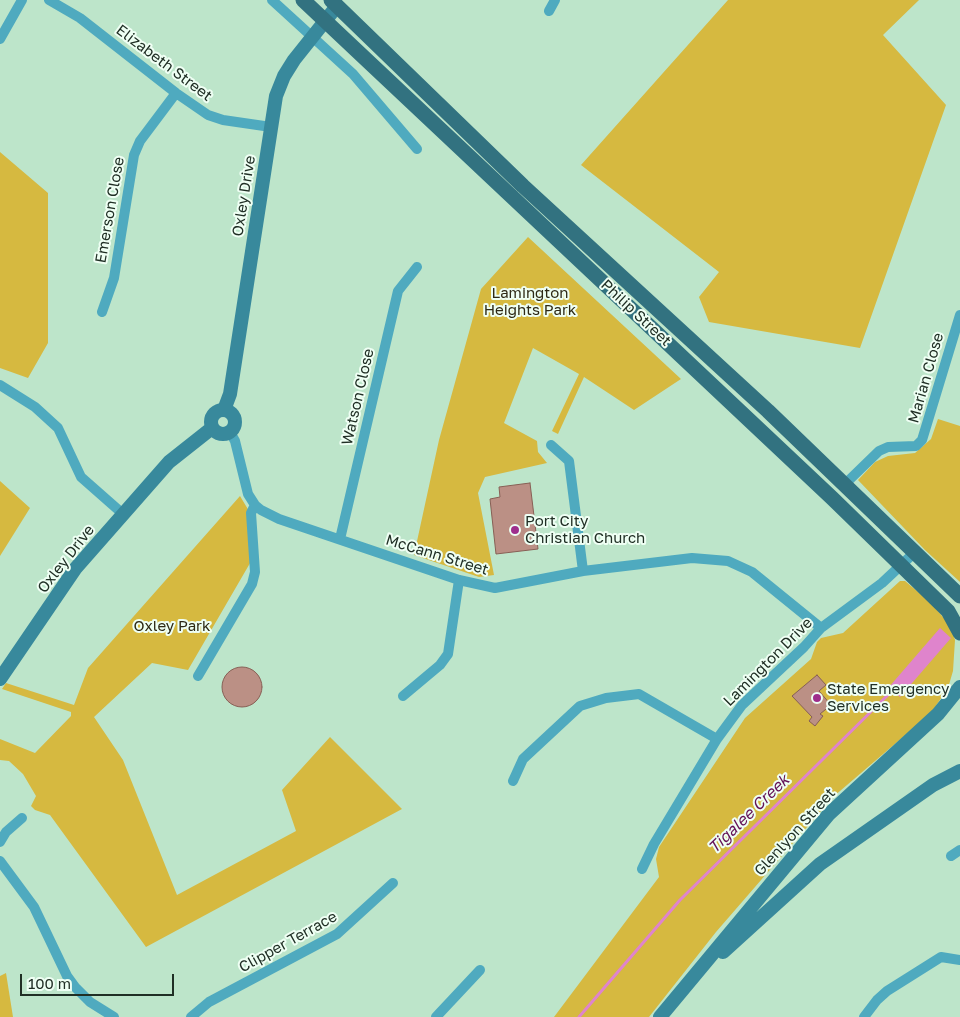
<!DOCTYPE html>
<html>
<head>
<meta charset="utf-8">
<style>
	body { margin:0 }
	#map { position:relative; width:960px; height:1017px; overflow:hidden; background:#bde5ca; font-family:"Golos Text",sans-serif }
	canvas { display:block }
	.scale { position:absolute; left:20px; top:974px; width:154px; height:22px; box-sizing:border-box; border:2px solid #202f25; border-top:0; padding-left:6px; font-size:15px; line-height:18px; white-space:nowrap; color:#202f25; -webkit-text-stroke:4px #effff4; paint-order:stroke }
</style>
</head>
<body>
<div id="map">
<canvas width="960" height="1017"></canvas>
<div class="scale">100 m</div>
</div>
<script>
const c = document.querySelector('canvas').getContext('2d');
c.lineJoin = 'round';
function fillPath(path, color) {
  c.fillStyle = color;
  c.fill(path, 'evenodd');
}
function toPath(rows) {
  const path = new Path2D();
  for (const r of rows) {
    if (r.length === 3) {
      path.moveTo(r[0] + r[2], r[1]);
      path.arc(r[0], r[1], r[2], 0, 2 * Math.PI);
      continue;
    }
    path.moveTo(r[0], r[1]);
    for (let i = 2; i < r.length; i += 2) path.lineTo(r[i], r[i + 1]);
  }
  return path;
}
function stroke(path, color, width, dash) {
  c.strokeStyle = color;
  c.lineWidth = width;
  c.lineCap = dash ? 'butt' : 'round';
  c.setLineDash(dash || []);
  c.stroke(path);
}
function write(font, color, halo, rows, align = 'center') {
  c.font = font + ' "Golos Text",sans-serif';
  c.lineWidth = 4;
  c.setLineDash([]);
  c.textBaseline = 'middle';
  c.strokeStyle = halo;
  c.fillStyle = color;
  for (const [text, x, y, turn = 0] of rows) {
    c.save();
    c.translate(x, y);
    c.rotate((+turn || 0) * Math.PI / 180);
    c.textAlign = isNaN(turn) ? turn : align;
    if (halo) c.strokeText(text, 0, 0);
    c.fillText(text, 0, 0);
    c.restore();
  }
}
const green = toPath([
	[728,0,919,0,883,35,946,105,860,348,709,322,699,297,719,272,581,165],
	[0,152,48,193,48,343,28,378,0,368],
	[528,237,681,379,634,410,584,377,558,434,552,431,579,374,533,348,504,423,537,441,538,452,547,463,485,477,478,493,494,575,479,577,414,555,439,440,481,289],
	[938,419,960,426,960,582,925,550,858,480,875,462,888,456,915,453,931,439],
	[0,481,30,508,0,556],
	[240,496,249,511,253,558,188,670,152,663,94,717,123,760,177,895,296,831,282,790,330,737,402,809,146,947,50,815,35,810,31,806,36,796,23,774,9,761,0,760,0,739,35,753,71,716,71,712,2,689,6,683,74,705,88,668],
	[900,581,905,581,929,601,950,625,955,640,953,671,948,688,931,713,833,797,716,932,649,1017,554,1017,659,877,656,859,659,847,745,718,811,659,817,642,821,638,843,633],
	[6,973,13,1017,0,1017,0,976]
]);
const water = toPath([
	[940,628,951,638,900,697,889,687]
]);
const stream = toPath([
	[579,1017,680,900,895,688]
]);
const building = toPath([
	[530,483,538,549,496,554,490,499,500,497,499,487,530,483],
	[242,687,20],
	[817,675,826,685,819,691,831,705,820,714,823,716,815,726,809,721,812,717,792,696,817,675]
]);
const street = toPath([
	[49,0,80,18,176,93,208,115,223,120,271,127],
	[272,0,353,74,417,149],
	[549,11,555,0],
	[0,39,22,0],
	[102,312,114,278,134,155,140,141,176,93],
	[0,385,35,407,58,428,81,477,123,514],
	[230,432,235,441,248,494,255,505,261,510,279,519,459,580,495,588,583,571,692,558,728,561,752,572,821,628],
	[551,445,569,461,583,571],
	[844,485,879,451,888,447,916,446,922,440,960,315],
	[340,539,398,291,417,267],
	[198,676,252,584,255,572,251,513,255,505],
	[403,696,440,665,448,654,459,580],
	[513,781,523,759,580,706,606,698,639,694,717,739],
	[0,842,6,832,22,818],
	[951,856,960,850],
	[0,861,34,907,67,976,75,987,90,1002,114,1017],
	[642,869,654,844,717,739,742,705,804,647,821,628,882,583,914,553],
	[191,1017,209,1002,337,934,393,883],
	[436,1017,480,970],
	[864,1017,877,1000,887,991,941,957,960,960]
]);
const secondary = toPath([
	[223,422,12],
	[224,410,230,394,276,96,284,76,294,60,337,6],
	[0,679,75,569,169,462,212,428],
	[723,952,820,864,933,785,960,771],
	[660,1017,829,814,938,714,960,687]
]);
const primary = toPath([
	[303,0,832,498,948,611,960,633],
	[331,0,523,186,768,411,960,596]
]);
const markers = [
	[515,530,5,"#9e2e8c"],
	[817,698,5,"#9e2e8c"]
];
const streetNames = [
	["Elizabeth Street",164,63,37],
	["Oxley Drive",244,196,-81],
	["Emerson Close",110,210,-80],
	["Philip Street",636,313,43],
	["Marian Close",926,378,-74],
	["Watson Close",358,397,-77],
	["McCann Street",437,555,17],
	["Oxley Drive",66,559,-52],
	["Lamington Drive",768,662,-45],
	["Glenlyon Street",795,832,-48],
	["Clipper Terrace",288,942,-29]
];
const parkNames = [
	["Lamington",530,293],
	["Heights Park",530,310],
	["Oxley Park",172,626]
];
const poiNames = [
	["Port City",525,521],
	["Christian Church",525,538],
	["State Emergency",827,689],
	["Services",827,706]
];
const waterNames = [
	["Tigalee Creek",749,814,-44]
];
fillPath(green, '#d6b940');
fillPath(water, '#df84cc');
stroke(stream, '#df84cc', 3);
fillPath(building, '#bb9085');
stroke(building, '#875f55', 1);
stroke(street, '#4faabf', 10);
stroke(secondary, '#38899c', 14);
stroke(primary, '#327280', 15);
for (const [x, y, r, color] of markers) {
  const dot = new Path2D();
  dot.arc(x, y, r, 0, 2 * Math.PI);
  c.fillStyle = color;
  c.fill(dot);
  stroke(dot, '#effff4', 2);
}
write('15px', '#202f25', '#effff4', streetNames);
write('15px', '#2e2915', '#effff4', parkNames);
write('15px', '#202f25', '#effff4', poiNames, 'left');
write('italic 16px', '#641257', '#effff4', waterNames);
</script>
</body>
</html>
